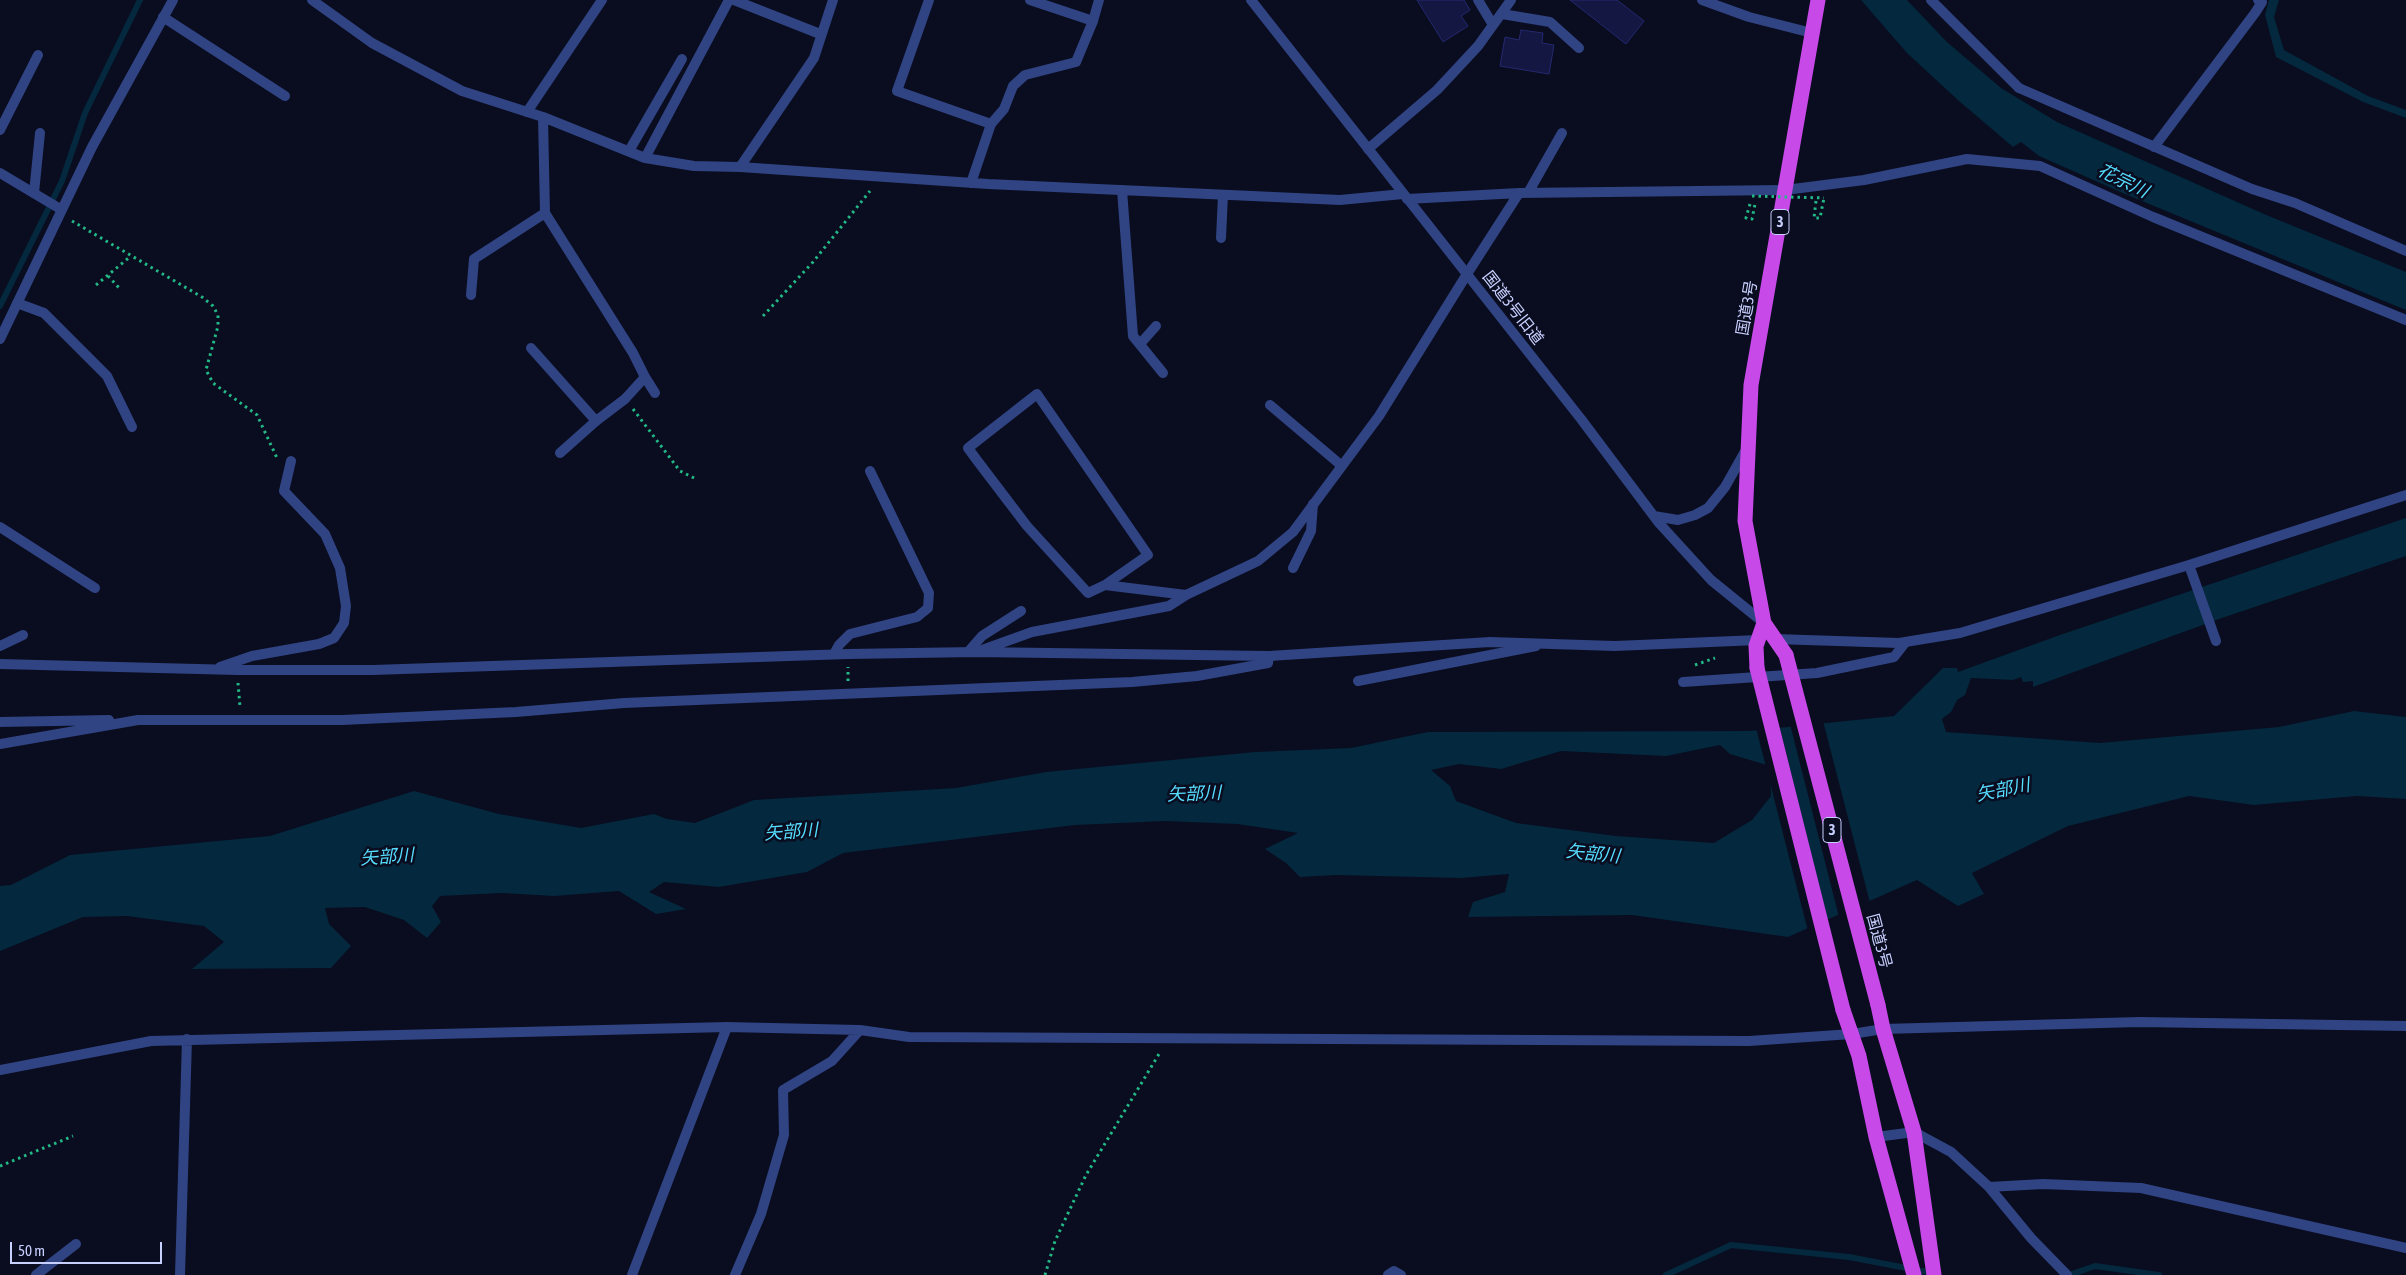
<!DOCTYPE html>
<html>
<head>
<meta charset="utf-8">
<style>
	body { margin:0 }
	#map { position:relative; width:2406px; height:1275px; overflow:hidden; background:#0a0c1f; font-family:"Asap Condensed",sans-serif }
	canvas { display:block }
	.scale { position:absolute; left:10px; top:1242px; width:152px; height:22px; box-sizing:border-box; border:2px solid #c8d0ff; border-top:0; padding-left:6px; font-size:15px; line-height:18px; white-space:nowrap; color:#c8d0ff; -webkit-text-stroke:4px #0a0c1f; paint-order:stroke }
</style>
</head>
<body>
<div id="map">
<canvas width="2406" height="1275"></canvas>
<div class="scale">50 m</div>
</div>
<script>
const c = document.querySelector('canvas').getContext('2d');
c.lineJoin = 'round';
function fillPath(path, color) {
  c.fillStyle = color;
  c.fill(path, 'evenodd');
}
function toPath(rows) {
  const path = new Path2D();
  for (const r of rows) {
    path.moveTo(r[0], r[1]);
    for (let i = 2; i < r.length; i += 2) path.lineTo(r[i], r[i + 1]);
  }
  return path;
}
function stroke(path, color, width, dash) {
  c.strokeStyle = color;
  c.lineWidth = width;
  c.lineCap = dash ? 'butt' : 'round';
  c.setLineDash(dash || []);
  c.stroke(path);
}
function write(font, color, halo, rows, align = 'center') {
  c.font = font + ' "Asap Condensed","Noto Sans JP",sans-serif';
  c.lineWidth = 5;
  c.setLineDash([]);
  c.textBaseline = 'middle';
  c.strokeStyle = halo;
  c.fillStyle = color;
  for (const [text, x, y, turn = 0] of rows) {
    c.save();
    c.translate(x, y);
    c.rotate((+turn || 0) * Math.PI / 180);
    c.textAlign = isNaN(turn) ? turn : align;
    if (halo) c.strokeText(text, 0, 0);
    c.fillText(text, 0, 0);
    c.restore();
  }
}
const water = toPath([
	[1861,0,1907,0,1947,42,2001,88,2057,122,2264,214,2406,272,2406,310,2125,194,2039,156,2021,142,2013,147,1959,101,1907,53],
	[2269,0,2279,0,2274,17,2284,50,2368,96,2406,110,2406,118,2363,102,2276,57,2265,15],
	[2406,518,2406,556,2219,619,2033,687,2033,681,2023,682,2021,677,2013,680,1971,678,1965,695,1957,700,1951,712,1942,719,1946,732,2100,743,2279,727,2354,711,2406,717,2406,799,2357,796,2254,805,2189,796,2068,826,1972,873,1984,894,1958,906,1917,880,1788,937,1632,915,1468,917,1473,902,1505,892,1509,874,1461,878,1336,875,1300,877,1286,863,1265,849,1298,833,1237,824,1166,821,1075,825,843,853,807,872,719,887,664,882,649,892,686,909,656,914,619,891,554,896,502,893,440,896,432,906,441,922,427,938,404,920,365,907,325,908,329,924,351,946,331,968,192,969,224,942,204,926,127,916,83,917,0,951,0,886,11,885,70,855,270,836,414,791,499,814,581,828,654,814,667,819,695,823,754,800,956,788,1046,772,1255,752,1351,748,1428,732,1749,731,1894,716,1943,668,1957,668,1958,672,2057,636],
	[1720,745,1730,754,1770,766,1771,796,1752,820,1714,843,1616,836,1516,823,1456,801,1450,786,1431,770,1459,764,1501,769,1561,751,1666,756]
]);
const pier = toPath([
	[1823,721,1870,903,1839,917,1790,724],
	[1779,725,1828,922,1808,931,1756,728]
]);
const stream = toPath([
	[0,306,62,181,85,113,140,0],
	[1666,1275,1731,1245,1849,1257,1932,1273],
	[2069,1275,2095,1266,2159,1275]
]);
const building = toPath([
	[1417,0,1464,0,1470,10,1461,16,1468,26,1443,42,1417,0],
	[1570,0,1617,0,1644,21,1626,44,1570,0],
	[1521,30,1543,33,1542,43,1554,45,1549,74,1500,66,1505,37,1519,40,1521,30]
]);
const path = toPath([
	[1816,201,1814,218,1820,218,1824,198],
	[1750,204,1746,218,1752,219,1755,204],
	[72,221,202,297,213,306,218,315,218,326,206,370,213,383,257,415,277,458],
	[108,276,121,290],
	[96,285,131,256],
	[763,316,813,262,870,191],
	[633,409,680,471,696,479],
	[1695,665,1715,658],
	[848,681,848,667],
	[238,683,240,707],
	[0,1166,73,1136],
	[1045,1275,1055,1241,1086,1175,1159,1054]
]);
const service = toPath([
	[1702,0,1749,17,1812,33],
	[1931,0,2019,88],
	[163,17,285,96],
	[991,124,1004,109,1013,86,1025,75,1076,62,1093,21,1099,0],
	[0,130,38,55],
	[629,151,682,59],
	[1785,190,1864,180,1967,159,2040,166,2153,217,2406,320],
	[34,193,40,133],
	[1407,199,1519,193],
	[1467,274,1519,193],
	[560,453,596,421],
	[1293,568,1311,531,1313,504],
	[968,652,982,636,1021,611],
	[1358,681,1536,646],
	[1683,682,1817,673,1894,657,1905,643],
	[0,722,109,720],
	[0,744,138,720,342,720,516,712,624,703,1132,682,1197,676,1268,663,1269,656],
	[36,1275,76,1244]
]);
const minor = toPath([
	[312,0,372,43,462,91,543,117,645,158,694,166,740,167,988,184,1340,200,1403,194],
	[734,0,820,34],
	[929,0,897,91,991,124,971,183],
	[1030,0,1093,21],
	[1478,0,1493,25],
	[1502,14,1550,22,1579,48],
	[2019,88,2252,189,2295,203,2406,251],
	[527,112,602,0],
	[2154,147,2255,13,2262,2,2258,0],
	[1368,149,1437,90,1478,46,1511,0],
	[645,158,729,0],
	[740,167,814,58,833,0],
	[0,173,62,210],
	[1122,190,1133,336,1163,373],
	[1519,193,1785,190],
	[1528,193,1562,133],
	[1221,238,1223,195],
	[471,295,474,259,545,213],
	[17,303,44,313,107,376,132,427],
	[0,339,92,147,173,0],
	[1140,344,1156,326],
	[531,348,596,421,625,399,645,377,633,353,545,213,543,117],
	[645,377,655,393],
	[1270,405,1342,466],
	[0,527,95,588],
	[2189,565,2216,641],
	[1105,585,1148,555,1037,394,968,448,976,459,1027,526,1088,593,1105,585,1186,595],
	[1775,639,1899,643,1960,633,2189,565,2406,495],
	[0,646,23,635],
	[982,650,1032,632,1169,606,1186,595,1258,561,1293,532,1379,416,1467,274],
	[834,654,839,645,850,634,917,617,928,608,929,593,870,471],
	[0,664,237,670,373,670,848,654,976,652,1269,656,1490,642,1615,646,1758,640],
	[220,667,252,656,319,644,334,638,344,623,346,606,340,568,325,534,284,491,291,461],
	[0,1070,151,1041,727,1027,860,1030,909,1037,1749,1041,1852,1034,1883,1029,2139,1022,2406,1026],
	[1876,1137,1914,1132,1951,1152,1989,1187,2031,1238,2067,1275],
	[1989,1187,2043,1184,2141,1188,2406,1248],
	[180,1275,187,1039],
	[632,1275,727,1027],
	[735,1275,761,1214,784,1135,783,1090,832,1061,860,1030],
	[1388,1275,1394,1271,1401,1275]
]);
const tertiary = toPath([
	[1251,0,1581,419,1659,523,1711,580,1764,623],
	[1654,516,1678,520,1695,515,1708,508,1725,487,1747,448]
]);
const trunk = toPath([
	[1786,655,1764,623,1745,521,1751,385,1818,0],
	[1757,668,1756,646,1764,623],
	[1878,1005,1883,1029,1914,1132,1934,1275],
	[1843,1010,1859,1056,1876,1137,1914,1275]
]);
const pathBridge = toPath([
	[1752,196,1824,198]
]);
const trunkBridge = toPath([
	[1786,655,1878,1005],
	[1757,668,1843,1010]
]);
const shields = [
	[1780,222,18],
	[1832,830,18]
];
const shieldNames = [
	["3",1780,222],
	["3",1832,830]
];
const streetNames = [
	["国道3号旧道",1513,308,52],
	["国道3号",1747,308,-80],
	["国道3号",1879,941,75]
];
const waterNames = [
	["花宗川",2123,181,26],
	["矢部川",2003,790,-11],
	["矢部川",1194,794,-2],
	["矢部川",791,832,-4],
	["矢部川",1593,854,6],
	["矢部川",387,857,-4]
];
fillPath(water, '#04283d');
fillPath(pier, '#0a0c1f');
stroke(stream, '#04283d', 6);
fillPath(building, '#141741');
stroke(building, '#242970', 1);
stroke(path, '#22b987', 3, [2.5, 4]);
stroke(service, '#304382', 10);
stroke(minor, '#304382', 10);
stroke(tertiary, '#304382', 10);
stroke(trunk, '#c649e8', 15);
stroke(pathBridge, '#22b987', 3, [2.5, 4]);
stroke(trunkBridge, '#c649e8', 15);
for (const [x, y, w] of shields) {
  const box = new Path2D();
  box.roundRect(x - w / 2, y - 12.5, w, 25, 4);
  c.fillStyle = '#0a0c1f';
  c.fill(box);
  stroke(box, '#c8d0ff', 1);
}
write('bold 15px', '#c8d0ff', null, shieldNames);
write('16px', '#c8d0ff', '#0a0c1f', streetNames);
write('italic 18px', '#56deff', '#0a0c1f', waterNames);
</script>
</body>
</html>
